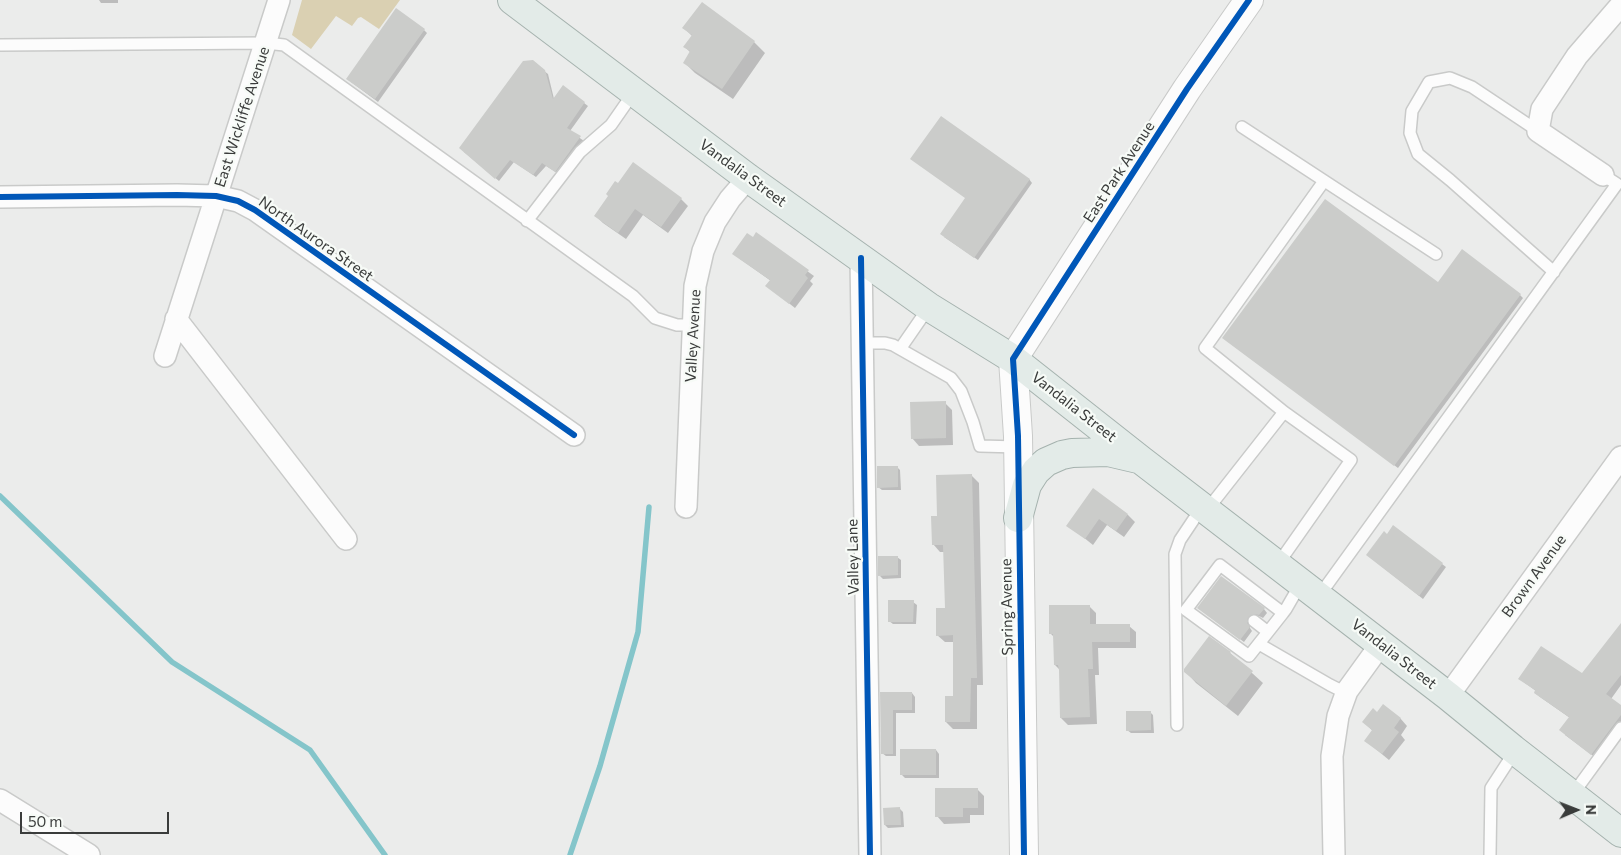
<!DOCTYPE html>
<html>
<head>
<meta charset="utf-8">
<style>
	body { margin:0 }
	#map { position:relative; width:1621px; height:855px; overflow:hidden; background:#ebeceb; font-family:Commissioner,sans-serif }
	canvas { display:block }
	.north { position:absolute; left:1551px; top:785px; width:50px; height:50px; -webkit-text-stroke:4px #f7fbf7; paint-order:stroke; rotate:89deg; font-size:14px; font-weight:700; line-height:20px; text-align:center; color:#3a3c3b }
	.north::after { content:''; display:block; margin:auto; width:18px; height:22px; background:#3a3c3b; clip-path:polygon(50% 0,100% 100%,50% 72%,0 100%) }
	.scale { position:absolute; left:20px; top:812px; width:149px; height:22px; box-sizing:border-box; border:2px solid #3a3c3b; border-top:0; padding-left:6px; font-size:15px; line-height:18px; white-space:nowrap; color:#3a3c3b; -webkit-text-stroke:4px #f7fbf7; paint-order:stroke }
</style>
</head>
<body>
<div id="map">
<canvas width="1621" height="855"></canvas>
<div class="north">N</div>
<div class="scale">50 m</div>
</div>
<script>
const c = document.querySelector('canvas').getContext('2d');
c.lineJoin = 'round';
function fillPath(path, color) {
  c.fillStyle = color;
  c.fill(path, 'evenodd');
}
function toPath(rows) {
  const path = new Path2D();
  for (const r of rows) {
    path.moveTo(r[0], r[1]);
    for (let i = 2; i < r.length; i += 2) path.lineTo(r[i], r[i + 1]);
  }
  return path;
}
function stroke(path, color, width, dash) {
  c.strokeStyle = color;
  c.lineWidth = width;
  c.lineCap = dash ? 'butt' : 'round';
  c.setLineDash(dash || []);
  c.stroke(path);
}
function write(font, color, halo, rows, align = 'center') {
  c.font = font + ' Commissioner,sans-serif';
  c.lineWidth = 4.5;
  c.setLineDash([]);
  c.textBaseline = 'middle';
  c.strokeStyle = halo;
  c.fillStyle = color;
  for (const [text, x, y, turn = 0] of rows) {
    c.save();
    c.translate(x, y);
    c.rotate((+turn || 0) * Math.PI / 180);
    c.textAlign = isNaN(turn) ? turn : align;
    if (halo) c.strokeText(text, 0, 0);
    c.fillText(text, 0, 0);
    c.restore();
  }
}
const green = toPath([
	[302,0,400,0,379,29,361,17,358,18,352,26,336,16,311,49,292,35]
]);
const shadow = toPath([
	[99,0,118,0,118,3,101,3],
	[684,28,754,42,765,53,733,99,695,73,684,62,691,53,685,47,692,36],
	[424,30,427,33,378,102,351,82],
	[544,71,548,74,554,99,563,87,588,106,570,131,584,141,559,174,546,166,536,177,514,162,499,181,464,152],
	[1029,179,1032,183,978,260,944,237,966,198],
	[619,185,681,199,688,206,668,233,643,215,626,239,603,223,596,216],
	[756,234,814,276,810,281,813,284,795,308,767,286,771,281,740,259],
	[1438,284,1520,295,1523,298,1398,468,1227,341],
	[945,403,952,410,953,445,919,446,912,438],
	[897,467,900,470,901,490,882,490,878,487],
	[971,475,979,483,983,685,977,685,977,729,953,729,946,722,954,697,954,642,945,642,937,635,946,609,945,552,940,552,933,544,938,517],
	[1093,490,1128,515,1135,522,1124,537,1107,525,1093,545,1068,525],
	[1393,527,1446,567,1423,599,1371,558],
	[897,557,901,560,901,578,883,579,880,576],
	[913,602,917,605,916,624,893,624,889,621],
	[1089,606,1096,613,1096,625,1129,626,1136,632,1136,648,1098,648,1099,675,1095,675,1097,724,1068,725,1061,718,1060,670,1055,665,1055,638,1051,634],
	[1198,608,1264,609,1267,613,1263,618,1259,616,1251,620,1250,628,1252,631,1244,642],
	[1621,625,1621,685,1611,699,1621,707,1621,726,1596,758,1565,735,1570,718,1540,697,1535,693,1536,691,1525,683,1582,675],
	[1230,653,1263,683,1238,716,1196,683,1185,671],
	[881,693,912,693,915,697,915,713,896,713,896,756,886,756,882,753],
	[1150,712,1153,715,1154,733,1131,733,1127,730],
	[1378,713,1400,718,1407,726,1401,735,1405,740,1389,760,1366,741,1373,731,1363,722],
	[936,750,939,754,939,778,905,778,902,775],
	[977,789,984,796,984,815,970,815,970,823,944,824,937,816],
	[900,809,903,812,904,827,888,828,885,825]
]);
const stream = toPath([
	[0,496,172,662,310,750,385,855],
	[570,855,600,766,638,632,649,507]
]);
const building = toPath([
	[702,2,755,41,722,89,683,63,690,51,683,47,692,35,682,28],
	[396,8,425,29,375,99,346,79],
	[533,60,545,70,553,99,563,85,585,102,567,128,581,136,555,172,542,163,533,175,510,160,495,179,459,148,523,61],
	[941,116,1030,179,974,258,940,234,965,198,910,159],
	[633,162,682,198,661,227,635,209,618,233,594,216,608,196,606,194,615,181,618,183],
	[1325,199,1438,282,1462,249,1521,294,1394,466,1222,338],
	[756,232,809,270,805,275,808,278,789,304,765,286,770,280,732,254,747,233,753,237],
	[946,401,946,438,911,439,910,402],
	[877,466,898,466,898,487,877,488],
	[972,474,977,678,971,678,970,722,945,722,945,696,953,696,953,635,936,636,936,608,945,608,943,545,932,545,931,516,937,516,936,475],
	[1093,488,1128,514,1116,531,1099,519,1085,539,1066,526],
	[1393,525,1443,563,1419,596,1366,555,1384,531,1387,534],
	[878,556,898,556,898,575,878,576],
	[1221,576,1265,608,1259,615,1255,614,1248,617,1247,623,1250,627,1240,640,1197,608],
	[888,600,914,600,913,622,888,622],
	[1049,605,1090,605,1090,624,1130,624,1130,642,1092,642,1093,669,1088,669,1090,717,1060,718,1059,670,1058,665,1054,665,1053,634,1049,634],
	[1621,623,1621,675,1606,694,1621,705,1621,715,1591,755,1559,730,1569,717,1534,693,1535,690,1518,679,1541,646,1582,673],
	[1209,636,1231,652,1230,653,1253,671,1226,706,1184,672,1184,669],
	[880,692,912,692,912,710,893,710,893,754,881,754],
	[1383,704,1401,718,1394,728,1399,732,1382,754,1364,741,1372,730,1362,722,1373,708,1377,712],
	[1126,711,1151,711,1151,730,1126,731],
	[900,749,936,749,936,775,900,775],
	[935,788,978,788,978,808,963,808,963,817,935,817],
	[900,807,901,825,884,825,883,808]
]);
const service = toPath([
	[0,45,266,43,284,45,633,296,655,318,677,325,693,325],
	[1242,127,1436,254],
	[1538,131,1472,87,1450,78,1429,82,1412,111,1410,133,1418,154,1450,180,1554,272],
	[527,221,580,152,611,125,634,92],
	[862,343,885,343,893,345,951,378,961,391,973,422,980,446,1018,447],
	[900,349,929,307],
	[1207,510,1284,412,1205,348,1324,181],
	[1278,564,1351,460,1284,412],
	[1319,596,1617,184,1603,175],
	[1283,613,1220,565,1186,610,1249,656,1268,632,1283,613,1286,609,1301,583],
	[1254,621,1268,632],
	[1259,644,1330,685,1346,693],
	[1177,725,1175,554,1180,540,1202,507],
	[1573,794,1621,728],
	[1490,855,1491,788,1515,751]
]);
const minor = toPath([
	[1603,175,1538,131,1542,109,1577,56,1621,5],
	[0,197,177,195,216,196,238,201,255,210,574,435],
	[861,258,870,855],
	[176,319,346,539],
	[165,356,279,0],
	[686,507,695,286,703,251,715,222,730,199,748,178],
	[1448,696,1621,457],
	[0,800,89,855],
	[1334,855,1332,756,1338,716,1347,691,1381,644]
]);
const tertiary = toPath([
	[1024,855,1018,436,1013,359,1187,89,1249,0]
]);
const primary = toPath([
	[512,0,748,178,929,307,1013,359,1141,460,1448,696,1513,749,1621,833],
	[1018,518,1027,485,1036,471,1046,462,1062,455,1072,453,1108,452,1138,459]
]);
const cycleway = toPath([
	[0,197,177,195,216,196,238,201,255,210,574,435],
	[861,258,870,855],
	[1024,855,1018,436,1013,359,1187,89,1249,0]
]);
const streetNames = [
	["East Wickliffe Avenue",242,117,-72],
	["East Park Avenue",1119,172,-57],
	["Vandalia Street",743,173,36],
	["North Aurora Street",316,239,35],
	["Valley Avenue",693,336,-87],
	["Vandalia Street",1074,407,38],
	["Valley Lane",853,557,-91],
	["Brown Avenue",1534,576,-54],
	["Spring Avenue",1007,607,-91],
	["Vandalia Street",1394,654,38]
];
fillPath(green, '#dad0b2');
fillPath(shadow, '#0003');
stroke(stream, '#84c5ca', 5.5);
fillPath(building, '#cbccca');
stroke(service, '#c9cac9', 14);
stroke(minor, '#c9cac9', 24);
stroke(tertiary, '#c9cac9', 30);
stroke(primary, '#a5b2ae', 30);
stroke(service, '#fcfcfc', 11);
stroke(minor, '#fcfcfc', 21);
stroke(tertiary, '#fcfcfc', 28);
stroke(primary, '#e3ebe8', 28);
stroke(cycleway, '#0057b8', 6);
write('15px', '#3a3c3b', '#f7fbf7', streetNames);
</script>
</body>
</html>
